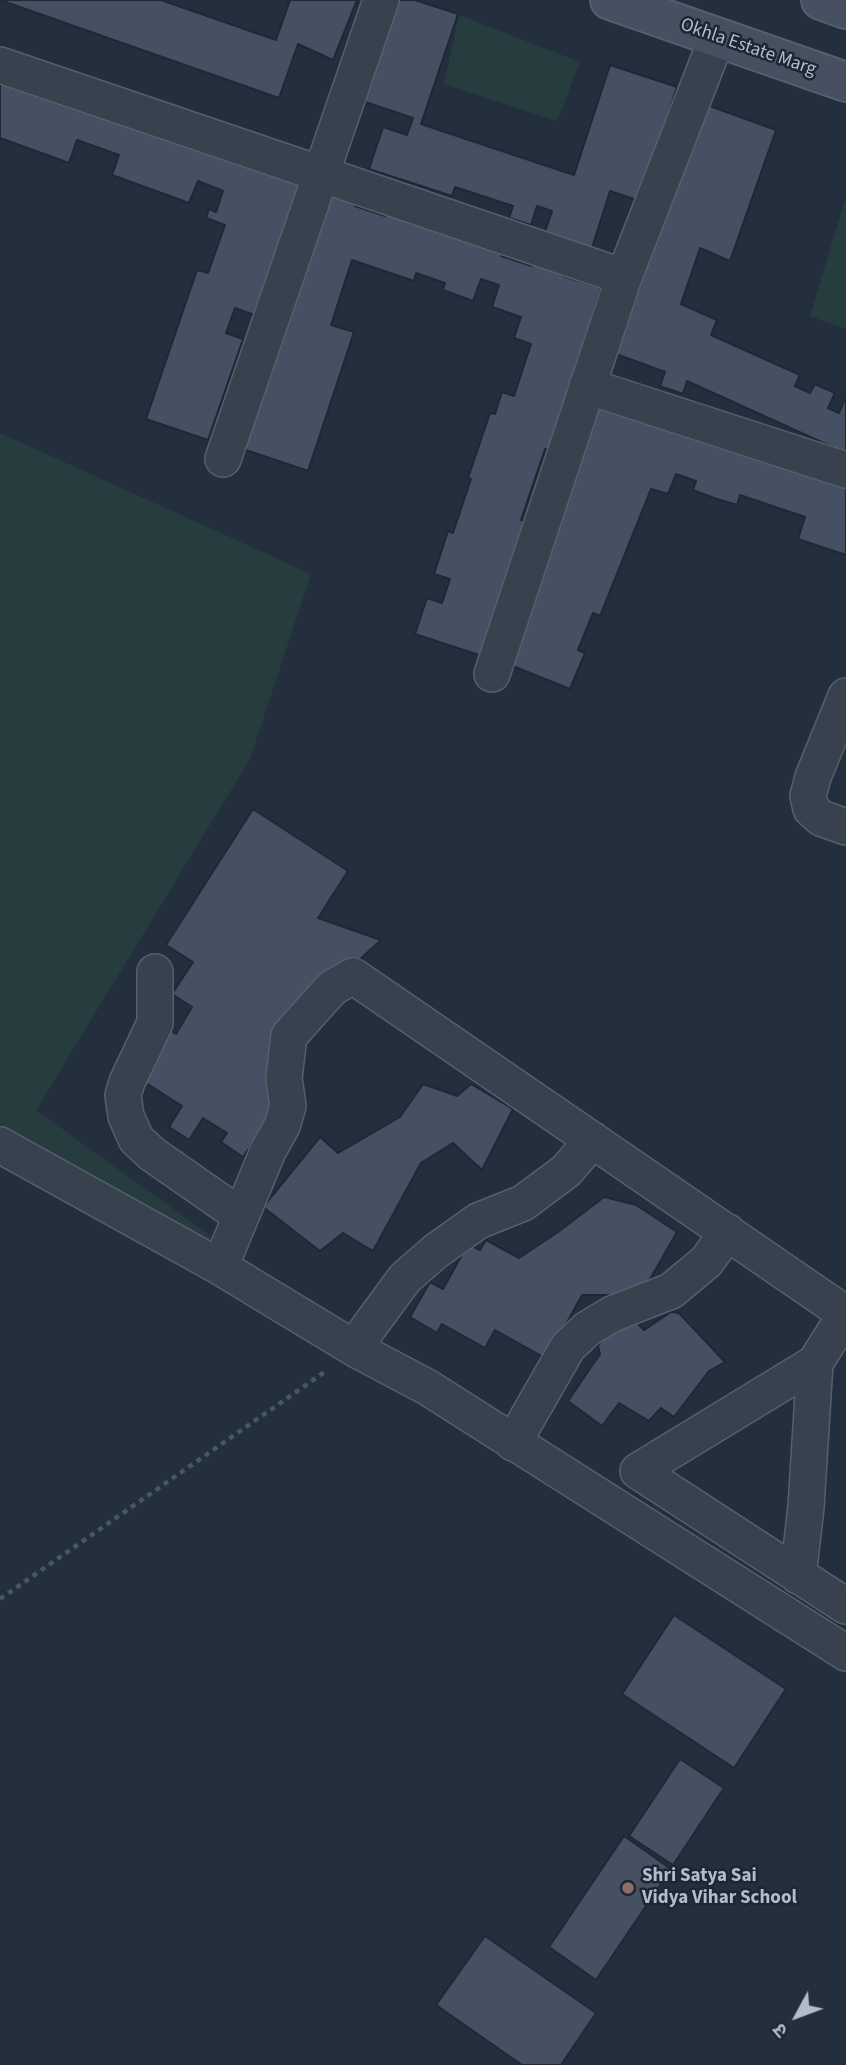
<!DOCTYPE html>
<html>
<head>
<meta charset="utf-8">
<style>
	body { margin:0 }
	#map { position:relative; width:846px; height:2065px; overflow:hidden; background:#242f3e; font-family:"Source Sans 3","Noto Sans Devanagari",sans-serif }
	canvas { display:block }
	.north { position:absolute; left:762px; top:1981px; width:70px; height:70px; -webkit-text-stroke:5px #1d2633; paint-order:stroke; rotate:229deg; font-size:19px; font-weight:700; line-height:28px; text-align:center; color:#b4bcc9 }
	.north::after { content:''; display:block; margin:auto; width:24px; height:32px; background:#b4bcc9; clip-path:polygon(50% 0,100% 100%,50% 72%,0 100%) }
</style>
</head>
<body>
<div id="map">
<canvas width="846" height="2065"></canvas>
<div class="north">उ</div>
</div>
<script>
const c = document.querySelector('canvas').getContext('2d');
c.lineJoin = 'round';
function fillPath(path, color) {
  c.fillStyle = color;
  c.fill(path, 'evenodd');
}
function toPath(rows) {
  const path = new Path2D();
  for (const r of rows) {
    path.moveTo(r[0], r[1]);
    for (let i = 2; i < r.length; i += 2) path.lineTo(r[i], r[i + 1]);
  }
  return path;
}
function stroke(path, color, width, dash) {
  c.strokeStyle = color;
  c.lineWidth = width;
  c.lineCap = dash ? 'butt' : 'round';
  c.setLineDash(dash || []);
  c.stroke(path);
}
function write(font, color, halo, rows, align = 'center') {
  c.font = font + ' "Source Sans 3",sans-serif';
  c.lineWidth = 5;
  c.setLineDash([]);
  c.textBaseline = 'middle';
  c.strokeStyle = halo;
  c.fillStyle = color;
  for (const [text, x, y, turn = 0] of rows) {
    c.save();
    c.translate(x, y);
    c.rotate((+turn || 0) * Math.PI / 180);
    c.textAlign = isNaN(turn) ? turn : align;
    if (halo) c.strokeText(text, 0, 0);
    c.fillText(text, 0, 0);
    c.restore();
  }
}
const green = toPath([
	[459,15,580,62,557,121,444,84],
	[846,196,846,329,810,316],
	[0,433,311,574,250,759,36,1110,212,1237,196,1262,0,1159]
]);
const building = toPath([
	[0,0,161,0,276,40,290,0,357,0,333,60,298,44,279,98,0,0],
	[388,0,415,0,458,14,421,124,574,175,610,65,677,87,640,201,610,191,591,251,544,235,552,211,537,206,531,225,509,218,513,206,455,187,452,196,369,169,383,127,407,135,413,118,356,99,388,0],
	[0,77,304,183,257,316,235,308,226,333,243,339,208,440,146,419,197,270,208,273,225,225,206,218,209,209,216,212,223,191,198,181,189,203,112,175,119,155,77,140,69,163,0,138,0,77],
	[704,104,776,130,730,261,700,248,681,304,717,320,711,335,800,375,795,386,810,393,815,384,835,393,828,408,839,413,846,397,846,453,687,381,683,394,660,386,665,372,616,354,704,104],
	[328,189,359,195,355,206,385,216,388,206,505,244,501,256,532,266,533,261,565,271,563,276,601,288,594,310,597,311,552,451,545,449,521,520,529,523,485,657,415,634,427,598,442,603,450,579,434,574,448,531,453,533,471,479,468,478,490,413,495,414,502,392,514,396,531,344,514,338,521,317,492,307,499,285,481,279,473,301,443,290,445,283,416,273,414,281,352,260,331,325,354,332,308,471,243,449,328,189],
	[598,401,846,483,846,555,798,539,805,517,740,495,737,505,714,498,693,490,696,481,676,474,668,494,651,489,600,616,593,613,578,650,585,653,570,689,498,660,598,401],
	[253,809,348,871,318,918,381,940,283,1030,284,1097,243,1157,221,1142,227,1133,203,1118,189,1140,169,1127,182,1106,132,1074,164,1026,176,1034,192,1007,172,994,193,962,166,945,253,809],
	[423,1084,457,1096,471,1084,513,1109,482,1170,453,1143,421,1163,373,1251,343,1233,320,1251,263,1207,320,1137,338,1153,400,1117,423,1084],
	[604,1197,636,1205,677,1232,641,1295,582,1295,547,1359,495,1330,485,1348,442,1324,437,1333,410,1317,430,1282,443,1289,468,1244,480,1250,486,1240,519,1258,558,1232,604,1197],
	[671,1312,679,1313,725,1362,709,1371,674,1417,661,1408,649,1421,619,1403,602,1426,568,1401,600,1354,598,1346,613,1322,629,1315,644,1330,671,1312],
	[674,1615,786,1689,734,1768,622,1694,674,1615],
	[680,1759,724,1788,673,1865,629,1836,680,1759],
	[624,1836,671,1869,596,1980,549,1947,624,1836],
	[485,1936,596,2013,561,2065,522,2065,436,2005,485,1936]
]);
const path = toPath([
	[0,1599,326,1371]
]);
const street = toPath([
	[0,65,624,277],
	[587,386,846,470],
	[223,459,381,0],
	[492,674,624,277,717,38],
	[846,696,813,777,808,796,811,809,821,818,846,827],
	[155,972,155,1023,127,1082,123,1095,126,1116,136,1139,152,1154,241,1216],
	[0,1145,220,1267,357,1350,427,1387,846,1653],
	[220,1267,268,1151,282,1126,288,1106,284,1078,289,1036,332,988,353,976,846,1314,815,1363,638,1471,846,1606],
	[357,1350,366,1331,405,1278,436,1251,478,1221,523,1203,566,1171,593,1140],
	[513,1443,568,1347,587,1329,612,1314,671,1291,706,1262,728,1232],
	[798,1576,806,1507,815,1363]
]);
const secondary = toPath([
	[610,0,846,82],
	[821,0,846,9]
]);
const markers = [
	[628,1888,7,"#8d6e63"]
];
const streetNames = [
	["Okhla Estate Marg",748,48,19]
];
const poiNames = [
	["Shri Satya Sai",642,1877],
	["Vidya Vihar School",642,1899]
];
fillPath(green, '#263c3f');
fillPath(building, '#455162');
stroke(building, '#1f2835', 2);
stroke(street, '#565f6c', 38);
stroke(secondary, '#565f6c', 42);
stroke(path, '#44595c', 4.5, [5, 5]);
stroke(street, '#38414e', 35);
stroke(secondary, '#465061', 38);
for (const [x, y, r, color] of markers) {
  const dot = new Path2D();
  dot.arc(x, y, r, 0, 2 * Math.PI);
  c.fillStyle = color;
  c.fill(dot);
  stroke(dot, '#1d2633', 2.5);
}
write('19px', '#b4bcc9', '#1d2633', streetNames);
write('bold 19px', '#b4bcc9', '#1d2633', poiNames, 'left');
</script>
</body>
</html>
